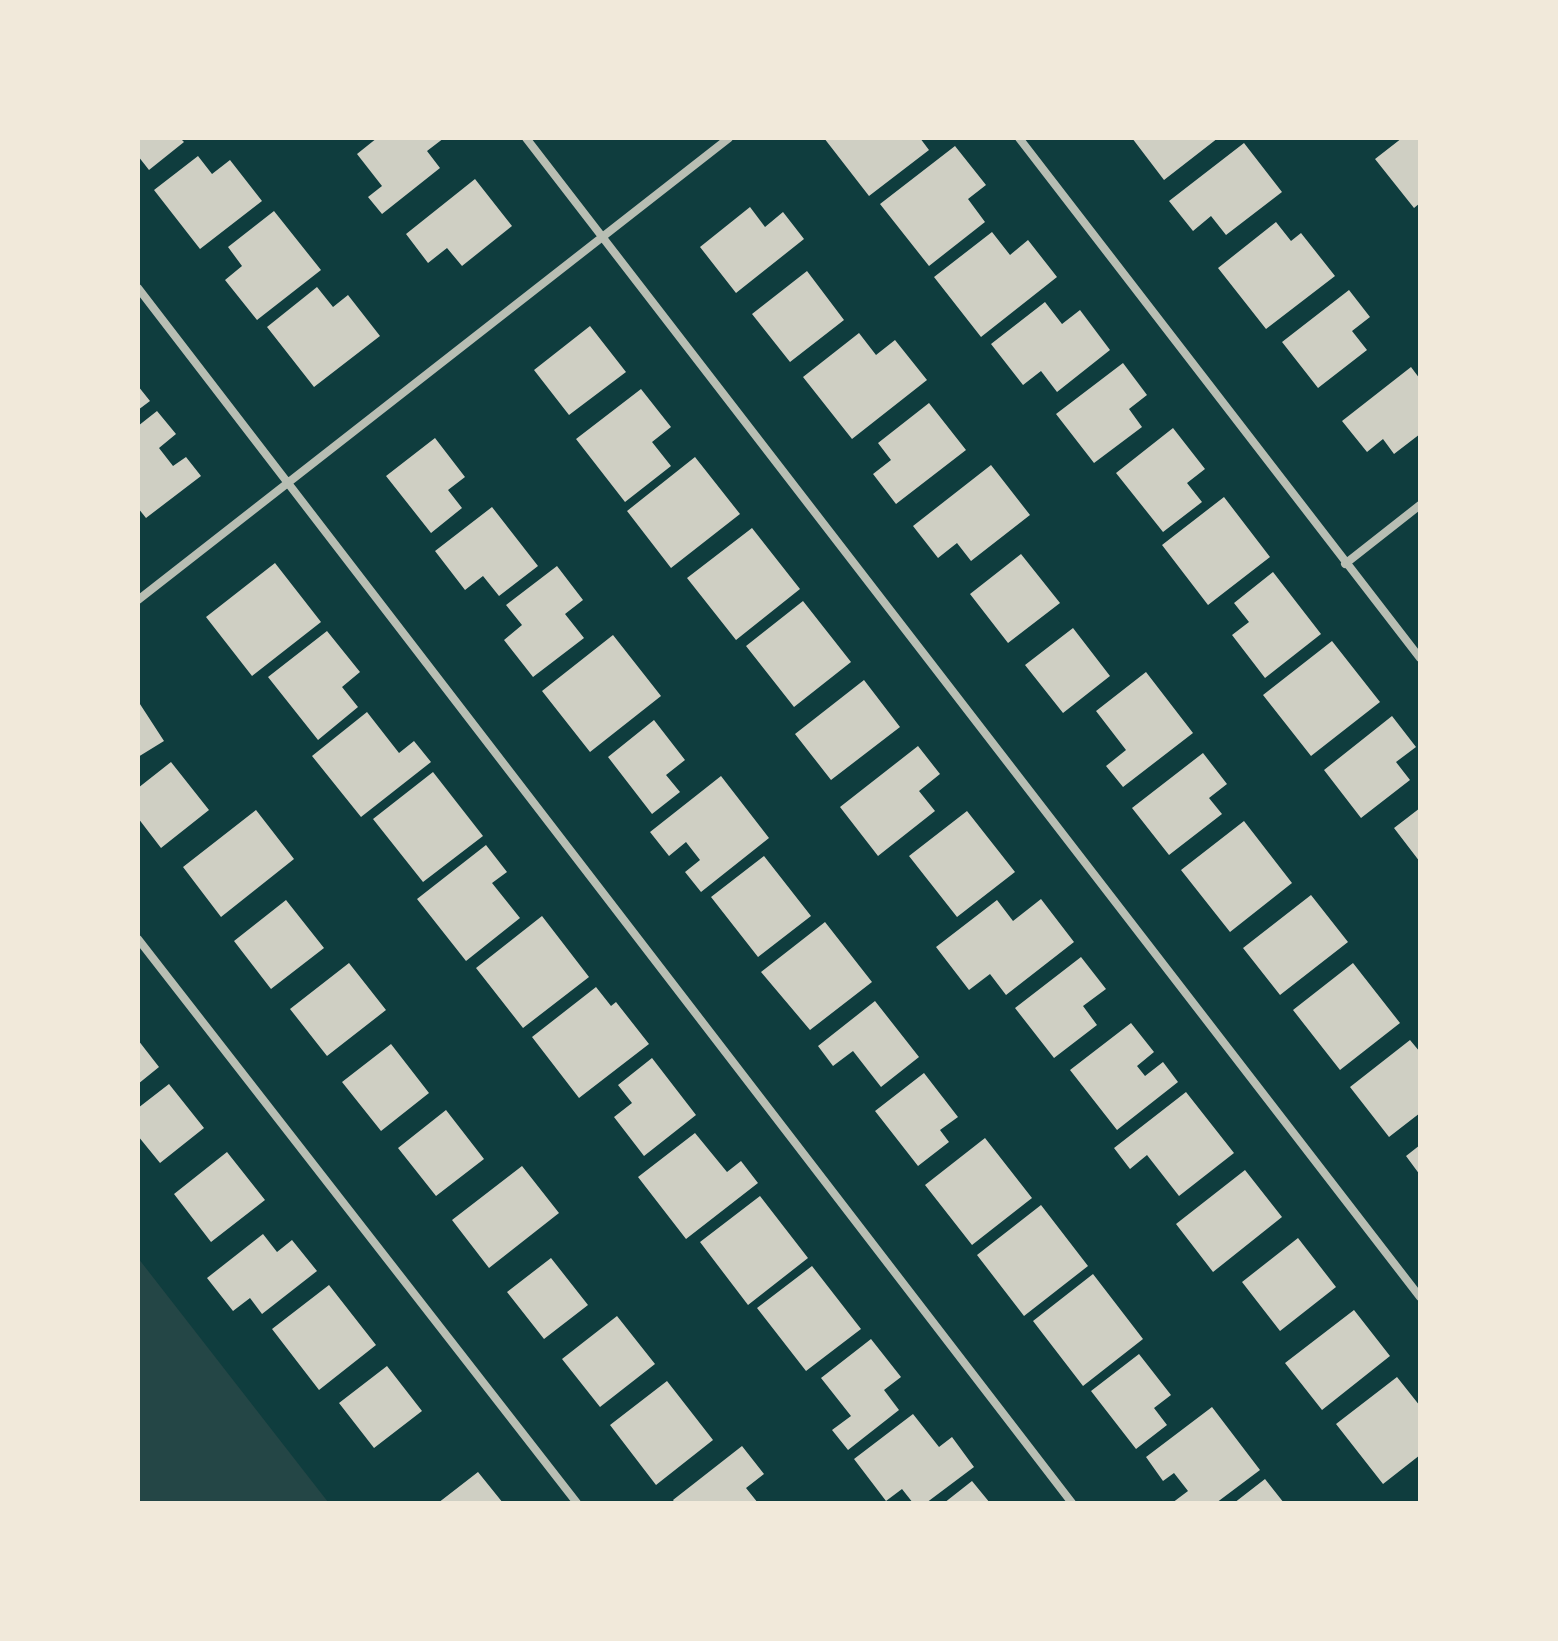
<!DOCTYPE html>
<html>
<head>
<meta charset="utf-8">
<style>
	body { margin:0 }
	#map { position:relative; width:1558px; height:1641px; overflow:hidden; background:#0f3d3e; font-family:Georgia,serif }
	canvas { display:block }
	.frame { position:absolute; inset:0; border:140px solid #f1e9da; pointer-events:none }
</style>
</head>
<body>
<div id="map">
<canvas width="1558" height="1641"></canvas>
<div class="frame"></div>
</div>
<script>
const c = document.querySelector('canvas').getContext('2d');
c.lineJoin = 'round';
function fillPath(path, color) {
  c.fillStyle = color;
  c.fill(path, 'evenodd');
}
function toPath(rows) {
  const path = new Path2D();
  for (const r of rows) {
    path.moveTo(r[0], r[1]);
    for (let i = 2; i < r.length; i += 2) path.lineTo(r[i], r[i + 1]);
  }
  return path;
}
function stroke(path, color, width, dash) {
  c.strokeStyle = color;
  c.lineWidth = width;
  c.lineCap = dash ? 'butt' : 'round';
  c.setLineDash(dash || []);
  c.stroke(path);
}
const green = toPath([
	[138,1258,328,1502,138,1503]
]);
const building = toPath([
	[138,138,180,138,184,142,149,170,138,156],
	[377,138,444,138,427,151,440,168,382,214,368,197,382,186,357,154],
	[824,138,920,138,929,150,869,196],
	[1132,138,1218,138,1164,180],
	[1402,138,1420,138,1420,203,1414,208,1375,159],
	[1244,143,1282,192,1226,235,1211,216,1193,231,1169,201],
	[955,146,986,185,968,199,985,222,929,266,880,204],
	[198,156,212,174,230,160,262,201,200,249,154,190],
	[475,179,512,226,462,266,447,248,428,263,406,234],
	[750,207,765,227,783,212,804,239,736,293,700,247],
	[274,211,321,270,257,320,225,280,242,266,228,247],
	[1276,222,1291,241,1301,233,1335,276,1266,329,1218,268],
	[992,232,1010,255,1028,240,1057,277,981,337,934,277],
	[807,271,844,320,790,362,752,314],
	[317,287,333,307,348,295,380,336,314,387,267,327],
	[1349,290,1370,317,1352,331,1367,350,1318,388,1282,342],
	[1045,302,1062,324,1080,310,1110,350,1057,392,1041,371,1023,385,991,344],
	[590,326,626,372,569,415,534,370],
	[859,333,876,355,895,340,927,380,852,439,803,377],
	[1123,363,1147,395,1129,409,1142,427,1094,463,1056,414],
	[1411,367,1420,379,1420,434,1394,454,1383,439,1367,452,1342,421],
	[138,386,150,401,138,410],
	[641,389,671,427,652,442,671,466,625,502,576,439],
	[929,403,966,450,896,504,873,474,891,460,878,443],
	[157,411,176,434,159,448,173,466,186,457,201,476,146,518,138,508,138,426],
	[1173,428,1205,469,1187,483,1202,502,1163,532,1116,473],
	[435,438,465,477,448,490,462,508,431,533,386,476],
	[695,457,740,514,671,568,627,511],
	[991,465,1030,515,971,561,957,543,938,558,913,526],
	[1224,497,1270,557,1208,605,1162,545],
	[492,507,538,566,499,596,483,576,465,590,435,551],
	[752,528,800,589,736,640,687,578],
	[1021,554,1060,603,1008,643,970,594],
	[275,563,321,622,252,676,206,617],
	[557,566,583,600,565,614,584,638,533,677,504,640,522,625,506,605],
	[1273,572,1321,634,1265,678,1232,635,1249,622,1234,603],
	[803,601,851,662,794,707,746,646],
	[1073,628,1110,676,1063,713,1025,665],
	[327,631,360,672,342,687,358,707,318,740,268,677],
	[613,635,661,696,590,752,542,691],
	[1332,641,1380,702,1311,756,1263,695],
	[1146,672,1193,733,1123,787,1106,766,1126,750,1096,711],
	[864,680,900,727,831,780,795,734],
	[138,701,164,741,138,757],
	[367,712,399,753,414,741,431,762,361,817,312,756],
	[1392,716,1416,747,1396,762,1410,780,1361,818,1324,770],
	[654,720,685,760,666,775,680,792,652,814,608,757],
	[918,746,940,774,919,791,935,811,878,856,840,807],
	[1203,753,1227,784,1209,798,1222,814,1169,855,1132,808],
	[171,762,209,810,161,848,138,818,138,788],
	[433,772,483,836,423,882,373,819],
	[721,776,769,838,701,892,685,872,700,860,686,842,669,856,650,832],
	[1420,808,1420,862,1394,828],
	[256,810,294,859,221,917,183,867],
	[967,811,1015,872,957,917,909,856],
	[1244,821,1292,883,1230,932,1181,870],
	[486,845,507,872,492,883,520,918,466,961,417,899],
	[764,856,811,916,758,957,711,897],
	[1311,895,1348,942,1280,995,1243,948],
	[1041,899,1074,942,1006,995,990,974,969,990,936,947,997,900,1013,921],
	[286,900,324,948,271,989,234,941],
	[542,916,589,977,523,1028,476,968],
	[825,922,872,982,810,1030,761,972],
	[1081,957,1106,989,1083,1006,1097,1025,1054,1058,1015,1008],
	[349,963,386,1010,327,1056,290,1009],
	[1353,963,1400,1023,1340,1070,1293,1010],
	[596,987,611,1006,616,1002,649,1044,579,1098,532,1037],
	[875,1001,919,1057,881,1087,853,1051,833,1066,818,1046],
	[1131,1023,1154,1052,1137,1066,1145,1076,1163,1062,1178,1082,1117,1130,1070,1070],
	[138,1040,159,1067,138,1084],
	[1410,1040,1420,1052,1420,1113,1389,1137,1350,1087],
	[391,1044,429,1093,381,1131,342,1082],
	[652,1058,696,1115,644,1156,614,1117,632,1103,618,1085],
	[924,1073,958,1117,940,1130,949,1142,918,1166,875,1111],
	[169,1084,204,1128,160,1163,138,1136,138,1108],
	[1186,1092,1234,1153,1179,1196,1147,1155,1130,1169,1114,1148],
	[446,1110,484,1159,436,1196,398,1148],
	[695,1133,727,1172,741,1161,758,1183,686,1239,638,1177],
	[985,1138,1032,1198,972,1245,925,1185],
	[1420,1145,1420,1175,1406,1156],
	[227,1152,265,1200,211,1242,174,1194],
	[522,1166,559,1213,489,1268,452,1220],
	[1245,1170,1282,1217,1213,1272,1176,1224],
	[760,1196,808,1258,748,1305,700,1242],
	[1041,1205,1088,1266,1024,1316,977,1255],
	[263,1234,277,1252,292,1240,317,1271,262,1314,250,1298,233,1311,207,1278],
	[1298,1238,1336,1287,1280,1331,1242,1282],
	[551,1258,588,1305,544,1339,507,1292],
	[812,1266,861,1329,806,1371,757,1308],
	[1093,1274,1143,1339,1083,1386,1033,1321],
	[329,1285,376,1345,319,1390,272,1329],
	[1354,1310,1390,1356,1322,1410,1285,1363],
	[617,1316,655,1364,600,1407,562,1359],
	[871,1339,901,1377,884,1390,899,1410,848,1450,832,1430,851,1416,821,1378],
	[1139,1354,1171,1395,1154,1408,1167,1425,1136,1449,1091,1391],
	[387,1366,422,1411,374,1448,339,1403],
	[1397,1377,1420,1406,1420,1455,1383,1484,1336,1424],
	[667,1381,713,1440,656,1485,610,1425],
	[1212,1407,1260,1470,1216,1503,1172,1503,1188,1491,1174,1473,1163,1481,1146,1457],
	[913,1414,939,1447,952,1437,974,1467,926,1503,913,1503,902,1489,886,1501,854,1459],
	[742,1446,764,1474,746,1488,758,1503,675,1503,673,1500],
	[478,1472,503,1503,438,1503],
	[1265,1479,1284,1503,1234,1503],
	[972,1481,990,1503,944,1503]
]);
const minor = toPath([
	[526,138,1420,1297],
	[1019,138,1420,658],
	[138,288,1072,1503],
	[1345,564,1420,505],
	[138,600,729,138],
	[138,939,577,1503]
]);
fillPath(green, '#244646');
fillPath(building, '#cfcfc3');
stroke(minor, '#b8beb3', 8);
</script>
</body>
</html>
